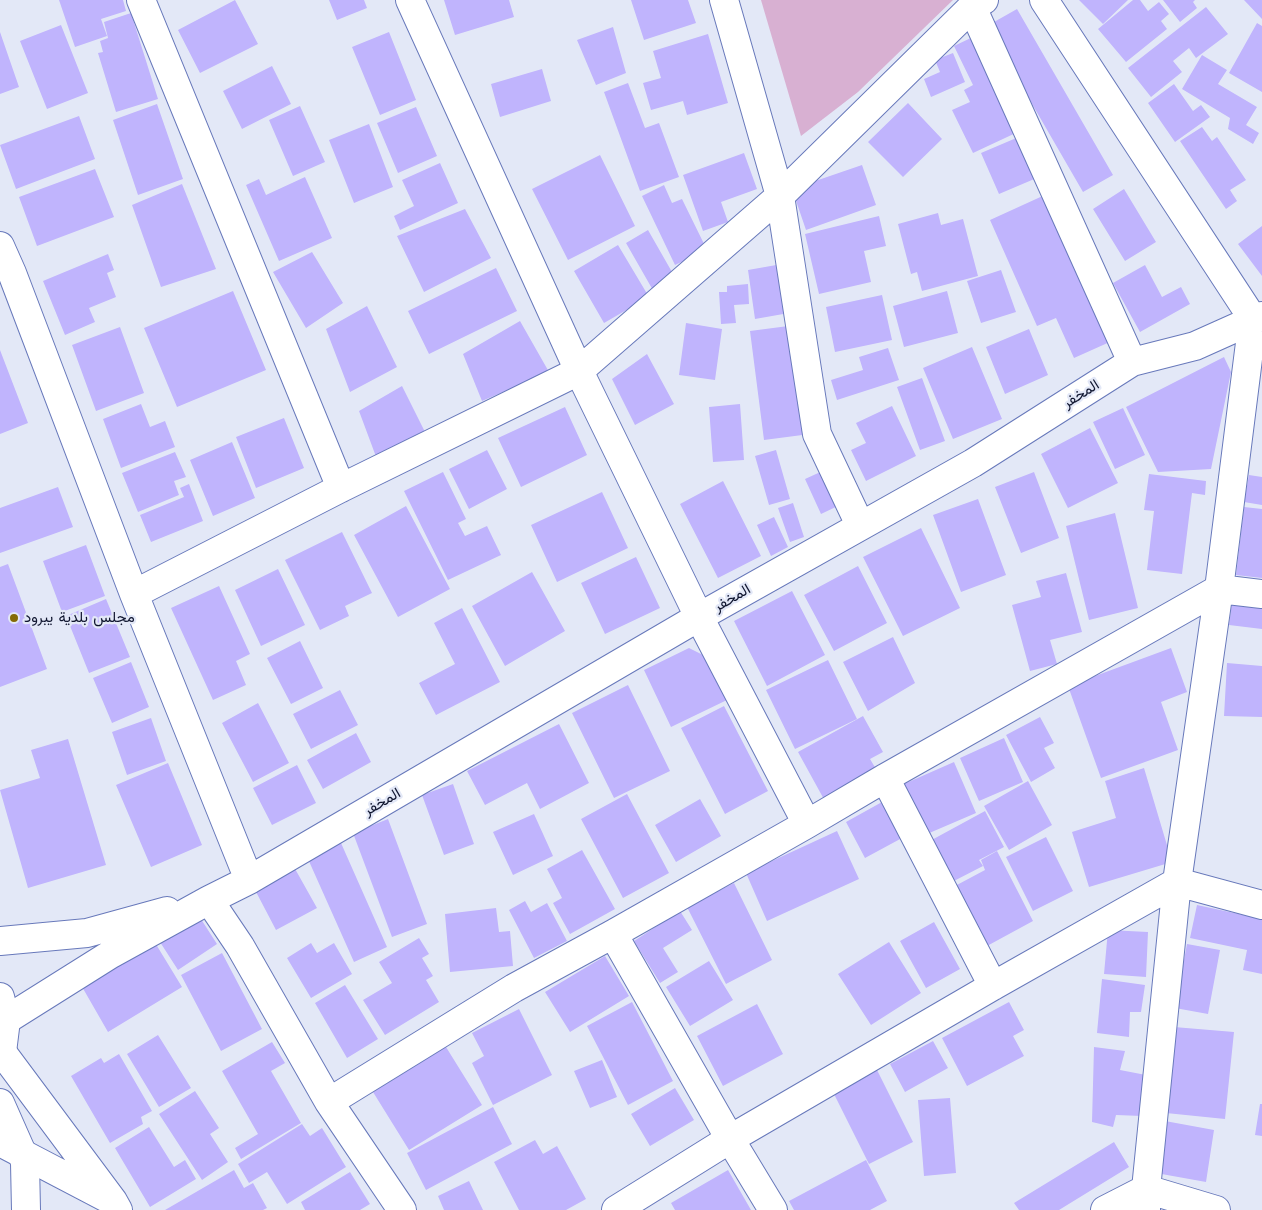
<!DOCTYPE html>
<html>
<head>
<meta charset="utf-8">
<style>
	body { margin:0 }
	canvas { display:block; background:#e3e8f7 }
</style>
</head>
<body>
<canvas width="1262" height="1210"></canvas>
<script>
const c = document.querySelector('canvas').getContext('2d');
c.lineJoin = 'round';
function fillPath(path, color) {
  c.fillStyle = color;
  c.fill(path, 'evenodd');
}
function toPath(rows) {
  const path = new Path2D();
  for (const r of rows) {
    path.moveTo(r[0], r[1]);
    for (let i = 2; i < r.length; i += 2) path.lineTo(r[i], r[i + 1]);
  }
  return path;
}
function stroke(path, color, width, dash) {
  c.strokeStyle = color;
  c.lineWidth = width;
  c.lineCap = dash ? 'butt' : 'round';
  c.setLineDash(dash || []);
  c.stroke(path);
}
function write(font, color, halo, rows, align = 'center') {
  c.font = font + ' "Work Sans",Vazirmatn,sans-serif';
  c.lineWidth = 4.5;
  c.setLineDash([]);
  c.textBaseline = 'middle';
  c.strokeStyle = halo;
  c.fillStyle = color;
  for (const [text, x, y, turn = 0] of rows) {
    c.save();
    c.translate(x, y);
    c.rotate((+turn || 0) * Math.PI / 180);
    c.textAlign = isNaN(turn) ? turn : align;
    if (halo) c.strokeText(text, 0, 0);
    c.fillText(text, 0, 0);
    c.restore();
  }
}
const green = toPath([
	[761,0,953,0,858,92,801,136]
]);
const building = toPath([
	[59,0,123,0,126,11,101,19,107,36,75,47],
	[235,0,258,44,200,73,178,30],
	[329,0,364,0,367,8,337,20],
	[444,0,509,0,514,17,455,35],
	[631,0,688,0,696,23,644,40],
	[1079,0,1128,0,1103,24],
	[1133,0,1140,0,1148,11,1159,2,1169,14,1161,21,1167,29,1126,62,1098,29],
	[1163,0,1195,0,1193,2,1197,8,1180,22],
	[1244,0,1262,0,1262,19],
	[1206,7,1228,34,1196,58,1189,48,1173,61,1182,72,1151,97,1128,68],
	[1017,9,1113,175,1083,192,987,26],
	[131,13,158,99,116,112,98,53,103,52,100,41,108,38,104,22],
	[1257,23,1262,26,1262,92,1229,73],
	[61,25,88,93,47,109,20,41],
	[613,27,626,73,596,85,577,40],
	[0,32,19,87,0,94],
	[389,32,416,100,380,115,352,47],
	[708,34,728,103,687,115,683,101,651,110,643,83,661,78,653,51],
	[975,36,1020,131,973,153,952,110,970,102,964,90,973,85,954,46],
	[953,53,965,82,931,97,924,79,940,72,935,60],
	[1202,55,1227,70,1218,84,1257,107,1246,125,1259,133,1253,144,1228,129,1230,118,1182,89],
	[272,66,291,104,242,129,223,91],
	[542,69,551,101,500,117,491,84],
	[628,83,645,128,659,123,679,177,640,191,604,92],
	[1174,84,1193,111,1201,105,1210,117,1175,142,1148,103],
	[908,103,942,139,903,177,868,142],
	[157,104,183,179,138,195,113,120],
	[300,106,325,162,293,176,269,120],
	[416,107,437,156,398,173,377,123],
	[79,116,95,159,16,189,0,145],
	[369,124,393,187,354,203,329,140],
	[1202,127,1212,141,1217,137,1246,180,1230,190,1237,201,1226,209,1180,141],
	[1021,136,1039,177,999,194,981,153],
	[744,153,757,189,721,202,728,222,703,231,683,175],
	[600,155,635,226,568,260,532,189],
	[440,163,458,203,400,230,394,216,414,206,402,180],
	[862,165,876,205,806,230,792,189],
	[95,169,114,217,37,246,19,197],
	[305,177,332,238,279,261,246,185,259,179,266,195],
	[182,184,216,269,161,287,132,205],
	[664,185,672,203,682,199,707,250,675,265,642,196],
	[1124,189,1156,242,1125,261,1093,209],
	[1047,194,1112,341,1074,358,1056,318,1037,326,990,220],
	[465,209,491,258,424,292,397,236],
	[938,213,941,225,963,219,978,276,922,291,917,272,911,274,898,224],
	[879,216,886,246,864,251,871,282,819,294,805,234],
	[1262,226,1262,276,1238,244],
	[648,230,676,279,654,292,626,243],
	[618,245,649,297,604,323,574,271],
	[312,252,343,303,306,328,273,272],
	[108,254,114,270,107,273,116,297,89,308,95,322,65,335,43,281],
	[782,264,789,313,755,319,748,270],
	[1145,265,1162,297,1181,287,1190,304,1140,332,1113,283],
	[496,268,517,311,429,354,408,311],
	[1001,270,1016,312,981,323,967,281],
	[748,284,749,304,734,305,736,323,721,324,719,292,727,292,727,286],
	[233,291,266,370,177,407,144,328],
	[947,291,958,333,904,347,893,306],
	[882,295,892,340,835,352,826,307],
	[367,306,397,367,350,392,326,329],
	[520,321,549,372,482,401,463,354],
	[686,323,722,329,715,380,679,375],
	[796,325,810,434,764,440,750,331],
	[120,327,144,393,96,411,72,345],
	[1029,329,1048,375,1005,394,986,347],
	[972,347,1002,419,953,439,923,368],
	[888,348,899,380,837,400,831,380,863,370,859,357],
	[0,350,28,423,0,434],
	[647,354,674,404,635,425,612,379],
	[1224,357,1231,372,1211,469,1158,472,1126,407],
	[922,378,945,441,920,450,897,387],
	[402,386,427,436,378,462,359,411],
	[141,404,150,427,165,421,175,447,121,468,103,419],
	[740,404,744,460,713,462,709,407],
	[892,406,916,456,866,481,851,450,866,443,856,423],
	[565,407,587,455,521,487,498,438],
	[1123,408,1145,455,1115,469,1093,422],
	[284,418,304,468,256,488,236,437],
	[1090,428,1118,483,1068,508,1041,454],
	[232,442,255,498,213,516,190,460],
	[487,450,507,489,469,509,449,469],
	[776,450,790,499,769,505,755,456],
	[175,452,186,477,174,481,179,495,138,512,122,473],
	[827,469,842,504,821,514,805,479],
	[443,472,466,519,458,523,465,536,487,526,501,555,448,580,404,491],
	[1034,472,1059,538,1021,553,995,487],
	[1149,474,1206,481,1205,495,1192,493,1182,574,1147,570,1154,511,1144,510],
	[1249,475,1262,477,1262,505,1244,502],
	[723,481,761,556,718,578,680,504],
	[189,484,203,521,151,542,140,515,184,497,180,488],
	[58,487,73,527,0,553,0,508],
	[602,492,628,548,557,582,531,525],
	[978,499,1006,575,961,592,933,515],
	[793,503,804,537,790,542,778,508],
	[406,506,450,589,398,617,354,535],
	[1244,507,1262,509,1262,578,1236,575],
	[1115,513,1138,608,1089,620,1066,526],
	[774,517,788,547,771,556,757,525],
	[921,528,960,608,903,636,863,557],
	[342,532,372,593,345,606,349,616,320,630,285,560],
	[86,545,105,596,62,612,43,561],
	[636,557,660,608,605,634,581,583],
	[8,564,47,669,0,687,0,567],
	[858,566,887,623,834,651,804,595],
	[278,569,305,625,261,646,235,590],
	[532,572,565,631,505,666,472,606],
	[1066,573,1082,632,1050,640,1057,664,1030,671,1012,605,1041,597,1036,581],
	[219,586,250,654,236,661,246,685,213,700,171,608],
	[792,591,825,655,767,686,734,621],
	[106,599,130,657,89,673,66,616],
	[1232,602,1262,605,1262,629,1229,625],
	[462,608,500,682,436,715,419,683,455,664,434,623],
	[893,637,915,683,868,711,843,662],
	[300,641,323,688,291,704,267,658],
	[689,648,705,656,727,700,671,727,644,670],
	[1171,648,1187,692,1161,702,1178,750,1101,778,1068,686],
	[828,660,857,719,795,749,766,690],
	[131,662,149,707,112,723,93,678],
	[1227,663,1262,666,1262,717,1224,716],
	[628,685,670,771,614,798,572,713],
	[340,690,358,725,311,749,293,714],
	[258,703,289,763,253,782,222,723],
	[724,706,768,791,725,814,681,728],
	[863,716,883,752,870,759,879,774,826,803,798,752],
	[1040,717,1054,743,1044,748,1055,768,1031,782,1006,735],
	[151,718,166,761,127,775,112,732],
	[559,724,589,783,540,809,527,783,485,805,467,771],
	[356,733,371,762,323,789,307,760],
	[1004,738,1023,782,979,801,960,758],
	[68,739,106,865,28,888,0,790,40,778,31,750],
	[954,762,976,813,927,834,904,784],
	[168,763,202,845,151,867,116,785],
	[297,765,316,803,272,825,253,788],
	[1144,768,1172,862,1089,887,1072,832,1116,818,1105,781],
	[1028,781,1052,825,1009,850,984,806],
	[453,784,474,844,444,855,422,795],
	[627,794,669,873,623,898,581,819],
	[700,799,721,836,676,862,655,825],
	[882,802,902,838,865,858,846,822],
	[985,811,1004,847,979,860,983,866,950,883,928,842],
	[534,814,553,856,513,875,493,832],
	[388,819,427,924,392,937,353,833],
	[837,831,859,879,767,921,746,873],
	[1046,837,1073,891,1033,911,1006,857],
	[341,843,387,947,354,962,308,859],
	[582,850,615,909,570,934,553,903,562,898,547,869],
	[997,851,1033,921,987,946,955,886,985,870,981,860],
	[294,867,317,908,276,930,254,888],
	[734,883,772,960,726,984,687,907],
	[525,901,531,912,547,903,567,941,534,958,509,910],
	[1197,905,1262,919,1262,974,1243,970,1247,950,1190,938],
	[496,908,499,932,510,931,513,966,450,972,445,914],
	[680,911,692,930,663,948,678,972,660,983,634,941],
	[199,916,217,944,178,970,160,942],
	[934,922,960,969,926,988,900,941],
	[1108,930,1148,932,1146,977,1104,974],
	[419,938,429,954,422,958,433,976,426,980,439,1002,385,1035,363,1000,392,983,379,962],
	[154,941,182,987,108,1032,81,985],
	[889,942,921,993,871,1025,838,974],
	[311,943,317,953,334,943,352,974,311,998,287,958],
	[1187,944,1220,950,1208,1014,1175,1008],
	[222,953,262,1029,221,1051,181,975],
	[605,956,629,996,570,1032,545,992],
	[709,961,733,1000,690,1026,666,987],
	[1102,979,1145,985,1141,1012,1130,1012,1129,1037,1097,1033],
	[345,985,378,1039,347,1058,315,1003],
	[632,1002,673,1081,628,1105,587,1026],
	[1009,1002,1024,1030,1013,1036,1024,1056,967,1086,942,1038],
	[757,1004,783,1054,723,1086,697,1036],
	[519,1009,552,1075,493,1105,472,1063,484,1056,472,1033],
	[1174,1027,1234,1032,1225,1119,1166,1113],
	[158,1035,191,1088,159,1107,127,1054],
	[933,1041,948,1068,905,1092,890,1064],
	[272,1042,285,1063,271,1071,301,1123,241,1159,235,1148,258,1134,222,1071],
	[446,1047,482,1105,409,1150,373,1092],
	[1094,1047,1125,1051,1120,1070,1146,1075,1142,1116,1116,1115,1113,1127,1092,1122],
	[119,1054,152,1111,141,1117,143,1124,110,1143,71,1076,101,1058,104,1063],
	[602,1060,617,1097,590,1108,574,1071],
	[875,1066,913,1142,869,1164,831,1088],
	[675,1088,694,1120,650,1146,631,1114],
	[195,1091,219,1128,210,1134,228,1162,202,1180,159,1114],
	[950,1098,956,1173,924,1176,918,1100],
	[1260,1104,1262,1104,1262,1136,1255,1135],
	[493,1107,512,1144,426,1190,407,1153],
	[1165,1121,1214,1130,1206,1182,1156,1173],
	[302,1124,310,1136,322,1128,346,1167,287,1204,267,1172,249,1183,238,1164],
	[149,1127,174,1167,185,1160,196,1179,150,1207,115,1148],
	[535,1140,543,1154,557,1146,586,1199,566,1210,519,1210,494,1162],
	[1114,1142,1129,1167,1059,1210,1019,1210,1014,1203],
	[866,1160,887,1201,870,1210,794,1210,789,1201],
	[234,1170,244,1188,253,1183,267,1208,263,1210,165,1210],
	[728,1170,751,1210,675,1210,671,1203],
	[350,1172,370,1204,360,1210,305,1210,301,1202],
	[469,1181,483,1210,444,1210,438,1196]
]);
const minor = toPath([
	[141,0,341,488],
	[410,0,579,371,699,617,807,824],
	[724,0,780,196,817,434,860,525],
	[1044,0,1253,319,1219,589,1177,882,1146,1189,1146,1210],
	[972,7,1132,362],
	[0,246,12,273,134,594,249,880],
	[134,594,341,488,579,371,780,196,972,7,984,0],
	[885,778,993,986],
	[209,900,240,946,329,1102,402,1210],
	[613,934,730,1139,773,1210],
	[0,941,87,933,167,911],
	[6,1020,111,954,209,900,249,880,699,617,973,463,1132,362,1195,346,1262,316],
	[2,1052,113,1201,118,1210],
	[329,1102,514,988,613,934,807,824,885,778,1219,589,1262,594],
	[0,1142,107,1198],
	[616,1210,730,1139,993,986,1177,882,1262,905],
	[1105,1210,1146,1189,1216,1210]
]);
const major = toPath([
	[0,997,6,1020,2,1052,0,1058],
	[0,1103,23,1155,25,1163,26,1210]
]);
const markers = [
	[14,618,5,"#846a05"]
];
const streetNames = [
	["المخفر",1081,394,-32],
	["المخفر",732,598,-30],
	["المخفر",382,802,-30]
];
const poiNames = [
	["مجلس بلدية يبرود",24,618]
];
fillPath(green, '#d8b0d2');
fillPath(building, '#c0b4fd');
stroke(minor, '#6879bb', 30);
stroke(major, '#6879bb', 30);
stroke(minor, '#fff', 28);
stroke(major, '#fff', 28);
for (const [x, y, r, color] of markers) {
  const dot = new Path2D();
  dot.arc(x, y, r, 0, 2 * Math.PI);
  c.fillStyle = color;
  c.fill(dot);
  stroke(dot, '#e3e8f7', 2);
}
write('15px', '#0f152f', '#e3e8f7', streetNames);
write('15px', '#0f152f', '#e3e8f7', poiNames, 'left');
</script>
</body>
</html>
